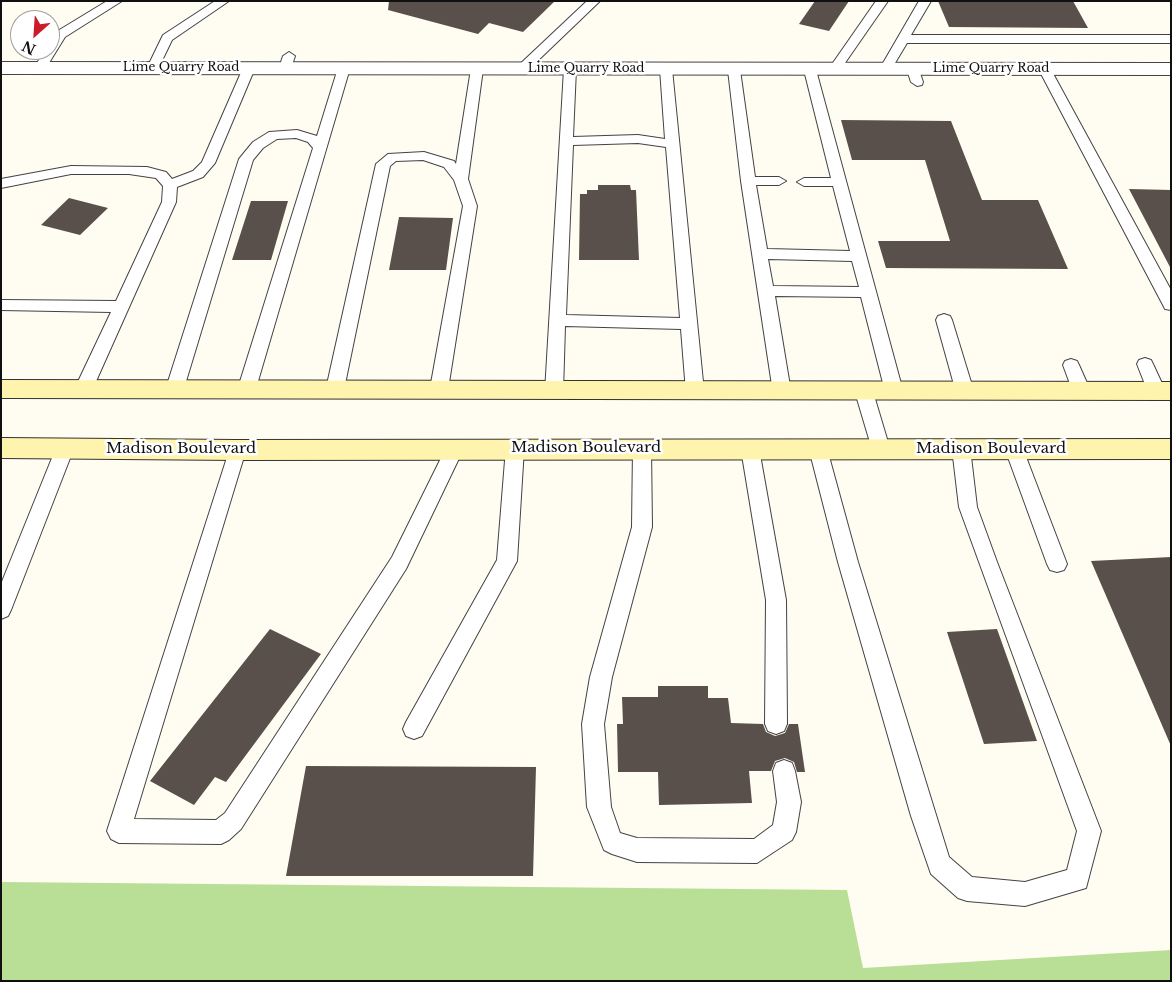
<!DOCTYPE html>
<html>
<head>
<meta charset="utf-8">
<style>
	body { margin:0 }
	#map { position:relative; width:1172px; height:982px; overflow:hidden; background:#fffcf2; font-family:"Libre Baskerville",serif }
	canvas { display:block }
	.frame { position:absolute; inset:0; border:2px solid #101010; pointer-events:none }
	.north { position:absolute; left:10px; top:10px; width:50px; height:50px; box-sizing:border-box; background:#fff; border:1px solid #9f9f9f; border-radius:50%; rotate:206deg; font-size:14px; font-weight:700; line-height:20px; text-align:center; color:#101010 }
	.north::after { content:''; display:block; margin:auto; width:18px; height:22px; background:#cb1c29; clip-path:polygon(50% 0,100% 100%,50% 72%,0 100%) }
</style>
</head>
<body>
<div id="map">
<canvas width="1172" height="982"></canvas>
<div class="frame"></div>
<div class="north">N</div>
</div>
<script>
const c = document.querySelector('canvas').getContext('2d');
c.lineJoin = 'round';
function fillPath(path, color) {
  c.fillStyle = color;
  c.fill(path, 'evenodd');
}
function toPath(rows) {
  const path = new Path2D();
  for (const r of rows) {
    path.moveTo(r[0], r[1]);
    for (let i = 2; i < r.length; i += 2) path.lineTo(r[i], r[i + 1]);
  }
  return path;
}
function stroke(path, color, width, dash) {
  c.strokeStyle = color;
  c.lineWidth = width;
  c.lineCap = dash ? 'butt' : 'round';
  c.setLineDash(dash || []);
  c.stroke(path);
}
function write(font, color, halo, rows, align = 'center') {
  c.font = font + ' "Libre Baskerville",serif';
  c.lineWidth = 5;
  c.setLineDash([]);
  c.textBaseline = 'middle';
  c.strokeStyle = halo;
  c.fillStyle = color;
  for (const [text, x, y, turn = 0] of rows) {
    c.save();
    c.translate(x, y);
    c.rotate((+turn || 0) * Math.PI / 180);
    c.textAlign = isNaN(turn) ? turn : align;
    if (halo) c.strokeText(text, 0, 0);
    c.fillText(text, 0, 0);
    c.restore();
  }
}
const forest = toPath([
	[1,882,847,890,863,968,1171,950,1171,981,1,981]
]);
const building = toPath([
	[389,1,555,1,523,32,489,23,478,34,388,10],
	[815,1,849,1,829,31,799,24],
	[938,1,1073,1,1088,28,949,27],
	[841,120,951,121,982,200,1038,200,1068,269,886,268,878,241,950,241,925,160,852,160],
	[598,185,630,185,631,190,636,190,639,260,579,260,580,194,587,194,587,190,598,190],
	[1129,189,1171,190,1171,269],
	[69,198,108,208,80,235,41,225],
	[251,201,288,201,271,260,232,260],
	[399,217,453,218,446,270,389,270],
	[1171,557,1171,746,1091,561],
	[270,629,321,654,226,782,215,777,194,805,150,781],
	[997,629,1037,741,984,744,947,632],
	[658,686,708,686,708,698,728,698,731,723,763,724,766,732,775,736,785,733,789,724,798,724,805,772,797,772,794,762,785,758,775,761,771,771,749,771,752,803,659,805,658,772,618,772,617,724,623,724,622,697,658,697],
	[306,766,536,767,533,876,286,876]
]);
const lane = toPath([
	[107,1,122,1,65,37,44,71,36,71,34,68,45,50,50,50,50,41,56,32,107,1],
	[215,1,229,1,172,40,157,71,149,71,147,68,163,35,215,1],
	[587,1,600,1,527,71,519,71,517,68,519,65,587,1],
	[876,1,888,1,838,73,830,73,828,70,876,1],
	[919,1,931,1,911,35,1171,35,1171,43,907,43,889,73,881,73,879,70,919,1],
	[289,52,295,56,291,68,289,71,281,71,279,68,283,56,289,52],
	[249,64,255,68,215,163,203,177,177,187,176,202,93,388,90,392,84,394,78,392,75,388,111,312,1,310,1,300,116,301,162,202,163,186,156,178,129,174,71,174,1,188,1,179,71,166,147,167,166,172,172,179,193,171,202,162,243,68,249,64],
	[344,64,350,68,256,388,253,392,247,394,241,392,238,388,313,148,308,142,296,138,277,139,263,148,253,160,184,388,181,392,175,394,169,392,166,388,239,159,253,142,269,132,297,130,317,136,338,68,344,64],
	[1044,64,1050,68,1171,290,1171,310,1165,309,1163,305,1038,68,1044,64],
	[477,65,483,69,468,179,477,206,448,389,445,393,439,395,433,393,430,389,463,206,454,180,444,167,423,160,396,161,390,166,344,389,341,393,335,395,329,393,326,389,376,164,388,154,424,152,454,161,456,164,471,69,477,65],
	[570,65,576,69,573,137,638,135,665,139,660,69,666,65,672,69,704,392,701,396,695,398,689,396,686,392,681,329,565,326,563,392,560,396,554,398,548,396,545,392,564,69,570,65],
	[638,143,666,147,680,318,566,315,573,145,638,143],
	[734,66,740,70,755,177,779,177,786,181,779,185,756,185,767,249,850,251,833,186,804,186,797,182,804,178,831,178,804,70,810,66,816,70,903,391,900,395,894,397,888,395,885,391,861,297,775,296,791,392,788,396,782,398,776,396,773,392,741,181,728,70,734,66],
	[768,259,852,261,859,287,773,286,768,259],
	[913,66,919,70,923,82,922,85,917,86,911,82,907,70,913,66],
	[944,314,950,316,952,320,974,392,971,396,965,398,959,396,956,392,936,320,938,316,944,314],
	[1145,358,1151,360,1153,364,1166,392,1163,396,1157,398,1151,396,1148,392,1137,364,1139,360,1145,358],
	[1071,359,1077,361,1079,365,1091,392,1088,396,1082,398,1076,396,1073,392,1063,365,1065,361,1071,359],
	[864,386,870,388,873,392,890,449,887,454,881,456,875,454,872,449,855,392,858,388,864,386],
	[65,441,71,443,74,448,11,610,8,616,1,619,1,584,56,448,59,443,65,441],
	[455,441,461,443,464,448,406,569,241,829,229,840,221,844,119,843,111,839,107,831,231,445,237,443,243,445,246,450,134,819,216,820,225,813,392,557,446,448,449,443,455,441],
	[515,441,521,443,524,448,517,561,422,736,414,739,406,736,403,729,406,722,497,560,506,448,509,443,515,441],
	[642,441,648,443,651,448,652,527,612,677,604,724,611,807,620,833,637,838,754,839,773,825,777,802,773,771,776,763,784,760,792,763,795,771,801,802,796,832,792,840,757,863,637,862,612,854,604,850,587,807,582,724,590,677,632,527,633,448,636,443,642,441],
	[961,441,967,443,970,448,977,507,997,562,1101,831,1086,888,1025,906,967,901,958,898,931,874,911,816,838,562,809,449,812,444,818,442,824,444,827,449,858,562,949,857,972,877,1025,882,1067,870,1077,831,959,507,952,448,955,443,961,441],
	[750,442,756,444,759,449,786,600,787,724,784,731,776,734,768,731,765,724,766,600,741,449,744,444,750,442],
	[1014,442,1020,444,1023,449,1067,564,1064,570,1057,572,1050,570,1047,564,1005,449,1008,444,1014,442]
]);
const street = toPath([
	[1,62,1171,63,1171,75,1,74,1,62]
]);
const secondary = toPath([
	[1,380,1171,382,1171,400,1,398,1,380],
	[1,438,237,440,1171,439,1171,459,237,460,1,458,1,438]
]);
const farStreetnames = [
	["Lime Quarry Road",181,68],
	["Lime Quarry Road",586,69],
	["Lime Quarry Road",991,69]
];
const streetNames = [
	["Madison Boulevard",586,448],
	["Madison Boulevard",181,449],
	["Madison Boulevard",991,449]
];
fillPath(forest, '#b9df96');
fillPath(building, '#59504b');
stroke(lane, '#434343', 2);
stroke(street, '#434343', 2);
stroke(secondary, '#323232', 2);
fillPath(lane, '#fff');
fillPath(street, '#fff');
fillPath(secondary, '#fff4ad');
write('12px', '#101010', '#fff', farStreetnames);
write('15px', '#101010', '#fff', streetNames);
</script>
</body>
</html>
